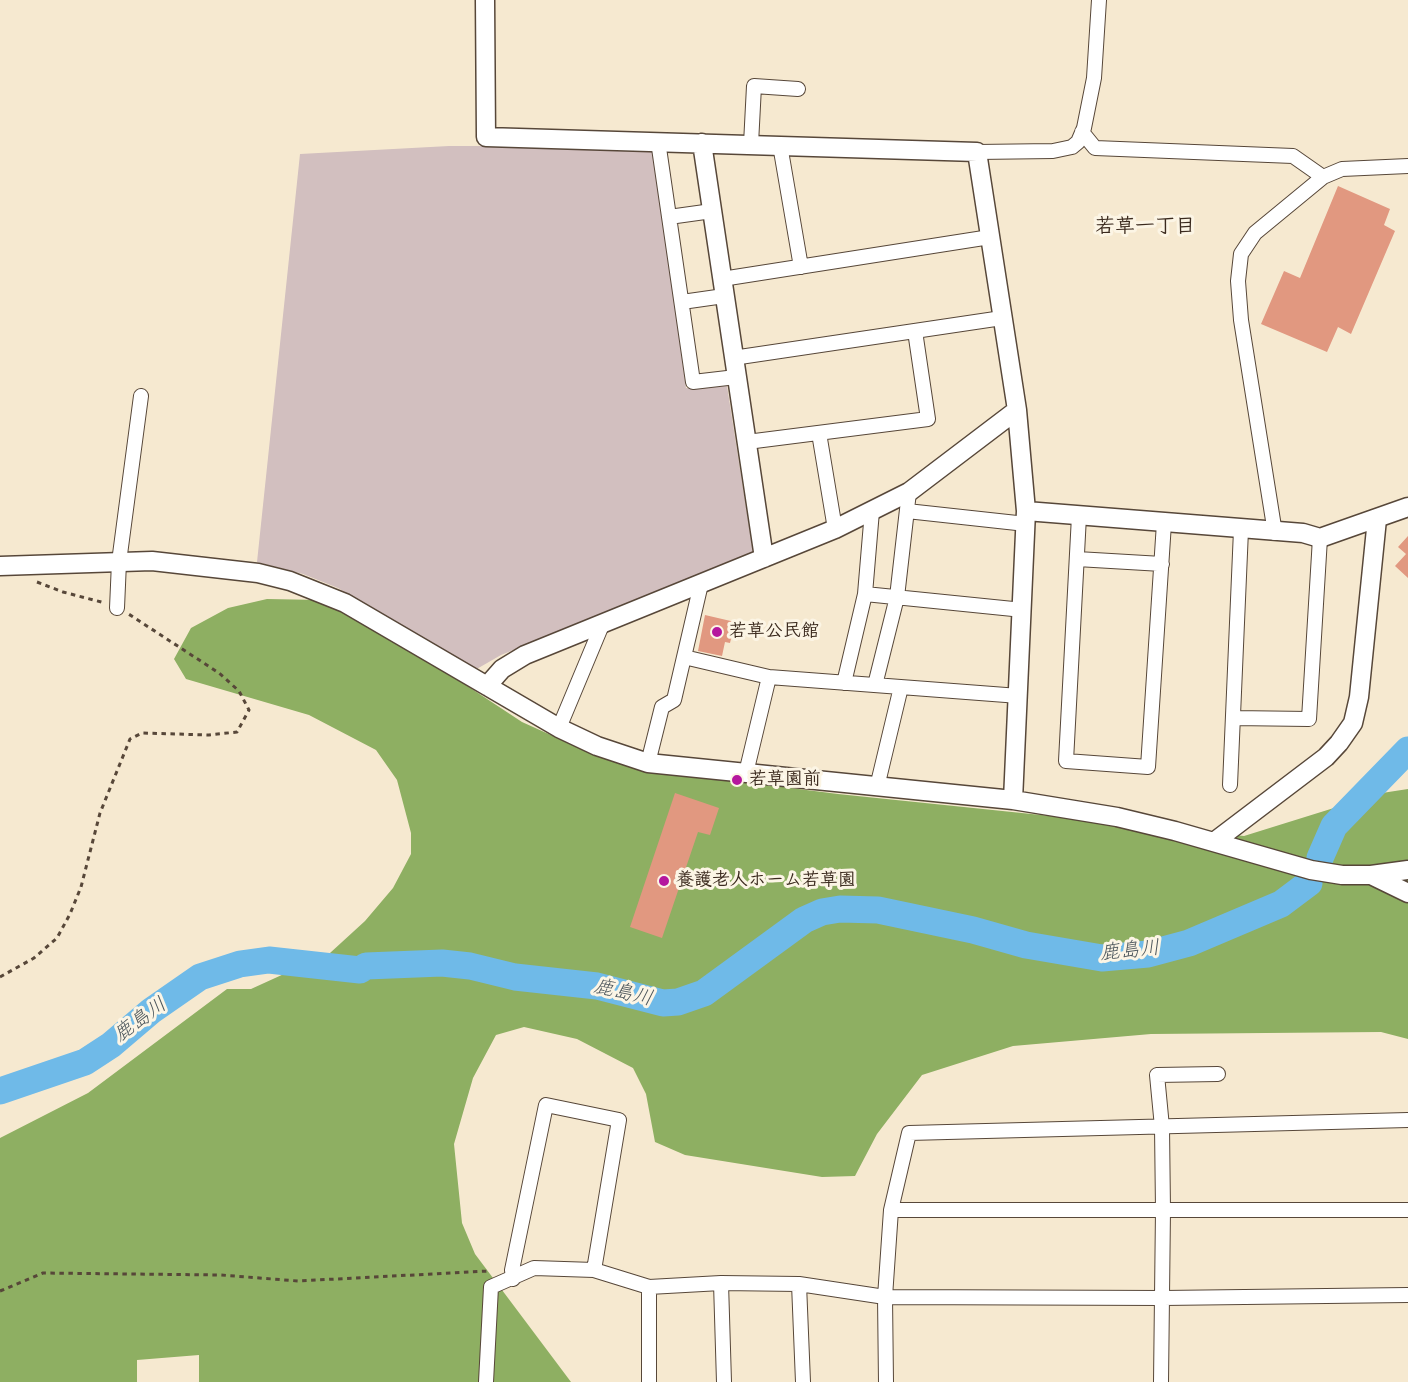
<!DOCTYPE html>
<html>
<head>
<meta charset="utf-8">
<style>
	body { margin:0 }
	canvas { display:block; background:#f6e9d0 }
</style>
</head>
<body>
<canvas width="1408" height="1382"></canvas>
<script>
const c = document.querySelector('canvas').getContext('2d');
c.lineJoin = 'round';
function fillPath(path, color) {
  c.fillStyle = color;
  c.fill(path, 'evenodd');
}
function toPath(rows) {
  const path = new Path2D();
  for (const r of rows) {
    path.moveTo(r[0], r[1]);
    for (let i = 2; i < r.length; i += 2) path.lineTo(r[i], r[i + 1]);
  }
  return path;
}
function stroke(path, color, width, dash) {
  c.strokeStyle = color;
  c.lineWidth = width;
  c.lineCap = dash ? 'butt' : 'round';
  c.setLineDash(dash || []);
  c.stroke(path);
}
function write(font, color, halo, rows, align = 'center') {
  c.font = font + ' "Architects Daughter","Klee One",sans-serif';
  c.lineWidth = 6;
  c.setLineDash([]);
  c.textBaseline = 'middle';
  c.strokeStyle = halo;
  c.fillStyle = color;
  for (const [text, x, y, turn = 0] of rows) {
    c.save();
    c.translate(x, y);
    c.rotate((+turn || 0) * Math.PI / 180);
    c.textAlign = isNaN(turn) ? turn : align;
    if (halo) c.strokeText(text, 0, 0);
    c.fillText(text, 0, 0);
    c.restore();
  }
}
const industrial = toPath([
	[449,146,553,146,653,150,686,388,727,386,753,552,501,655,475,670,338,588,303,574,257,562,300,154]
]);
const forest = toPath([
	[267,599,320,600,352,610,522,722,573,745,680,774,838,794,1244,836,1382,793,1408,789,1408,1039,1381,1032,1151,1034,1013,1046,922,1075,877,1134,855,1176,822,1177,685,1155,655,1142,646,1094,633,1068,577,1039,524,1027,496,1035,473,1078,454,1144,462,1223,475,1254,571,1382,199,1382,199,1355,137,1360,137,1382,0,1382,0,1138,88,1093,227,989,251,989,330,953,365,921,393,888,411,854,411,833,397,780,376,750,309,715,186,679,174,659,191,628,228,608]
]);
const river = toPath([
	[1320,858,1334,826,1408,750],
	[0,1091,85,1062,111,1045,151,1011,200,977,240,964,269,960,360,970,366,966,442,963,470,966,515,977,597,986,663,1003,678,1002,704,993,804,920,822,912,840,909,878,910,973,930,1026,945,1102,958,1148,954,1189,943,1281,904,1309,883]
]);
const building = toPath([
	[1338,186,1390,209,1384,225,1395,231,1351,334,1338,327,1327,352,1261,324,1284,271,1300,278],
	[1408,536,1408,578,1395,566,1406,554,1398,547],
	[705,615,735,622,730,643,725,642,722,656,698,651],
	[675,793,719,808,710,835,698,832,662,938,630,927]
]);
const path = toPath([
	[37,582,63,592,105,603],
	[0,977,34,958,57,938,70,914,81,887,100,813,130,739,142,733,209,735,237,732,249,710,239,691,219,673,127,613],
	[0,1291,43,1273,221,1275,298,1281,489,1271]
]);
const minor = toPath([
	[1082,132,1095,148,1293,156,1323,177],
	[658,141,693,382,736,377],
	[751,144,754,86,798,89],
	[780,145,801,267],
	[977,152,1053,151,1072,147,1078,142,1084,128,1094,78,1099,0],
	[669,217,712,211],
	[722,279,990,237],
	[682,302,724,296],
	[733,358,1002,318],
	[819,433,835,529],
	[747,442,928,419,915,331],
	[907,511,1026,524],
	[1079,516,1066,761,1148,767,1164,523],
	[1275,533,1241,320,1238,281,1241,254,1255,233,1323,177,1342,169,1408,166],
	[1077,559,1162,564],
	[865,594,1023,610],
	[117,608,119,562,141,396],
	[684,657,769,677,1019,696],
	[844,683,865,594,872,511],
	[875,685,897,597,909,492],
	[1233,718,1309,719,1320,538],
	[559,728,602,625],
	[648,763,662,707,674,700,701,584],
	[746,773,769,677],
	[1230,785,1241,530],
	[877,787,901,687],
	[891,1210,909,1133,1408,1120],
	[513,1279,512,1270,546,1105,619,1120,594,1270],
	[721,1283,724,1382],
	[799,1284,803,1382],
	[486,1382,491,1287,534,1268,594,1270,649,1287,721,1283,799,1284,885,1297,1163,1298,1408,1295],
	[649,1382,649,1287],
	[886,1382,885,1297,891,1210,1408,1210],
	[1161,1382,1163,1210,1162,1127,1157,1075,1218,1074]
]);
const tertiary = toPath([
	[485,0,486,137,977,152,1017,410,1026,511,1013,800],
	[702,143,764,558],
	[1026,511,1303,533,1320,538,1408,507],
	[0,566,152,561,258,573,290,581,345,603,559,728,597,746,648,763,1013,800,1117,817,1175,831,1311,870,1342,875,1371,875,1408,870],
	[487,686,502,669,525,655,835,529,909,492,1017,410],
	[1214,842,1326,757,1339,743,1353,723,1359,697,1377,519],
	[1371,875,1408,893]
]);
const markers = [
	[717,632,6,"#b5179e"],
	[737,780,6,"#b5179e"],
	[664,881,6,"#b5179e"]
];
const poiNames = [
	["若草公民館",729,632],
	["若草園前",749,780],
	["養護老人ホーム若草園",676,881]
];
const neighbourhoodNames = [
	["若草一丁目",1145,228]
];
const waterNames = [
	["鹿島川",1130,952,-6],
	["鹿島川",623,994,13],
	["鹿島川",141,1021,-36]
];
fillPath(industrial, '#d2bfbf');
fillPath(forest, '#8eaf62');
stroke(river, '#6fbae8', 27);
fillPath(building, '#e19880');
stroke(minor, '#574739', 16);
stroke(tertiary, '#574739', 21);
stroke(path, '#574739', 3, [4.5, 4.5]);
stroke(minor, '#fff', 14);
stroke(tertiary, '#fff', 18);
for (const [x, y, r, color] of markers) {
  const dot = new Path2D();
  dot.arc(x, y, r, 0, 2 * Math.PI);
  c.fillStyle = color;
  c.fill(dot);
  stroke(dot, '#fcf5e5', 2);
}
write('bold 18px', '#3b2a1e', '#fcf5e5', poiNames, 'left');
write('bold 20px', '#3b2a1e', '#fcf5e5', neighbourhoodNames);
write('italic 20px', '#4b555b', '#fcf5e5', waterNames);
</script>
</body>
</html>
